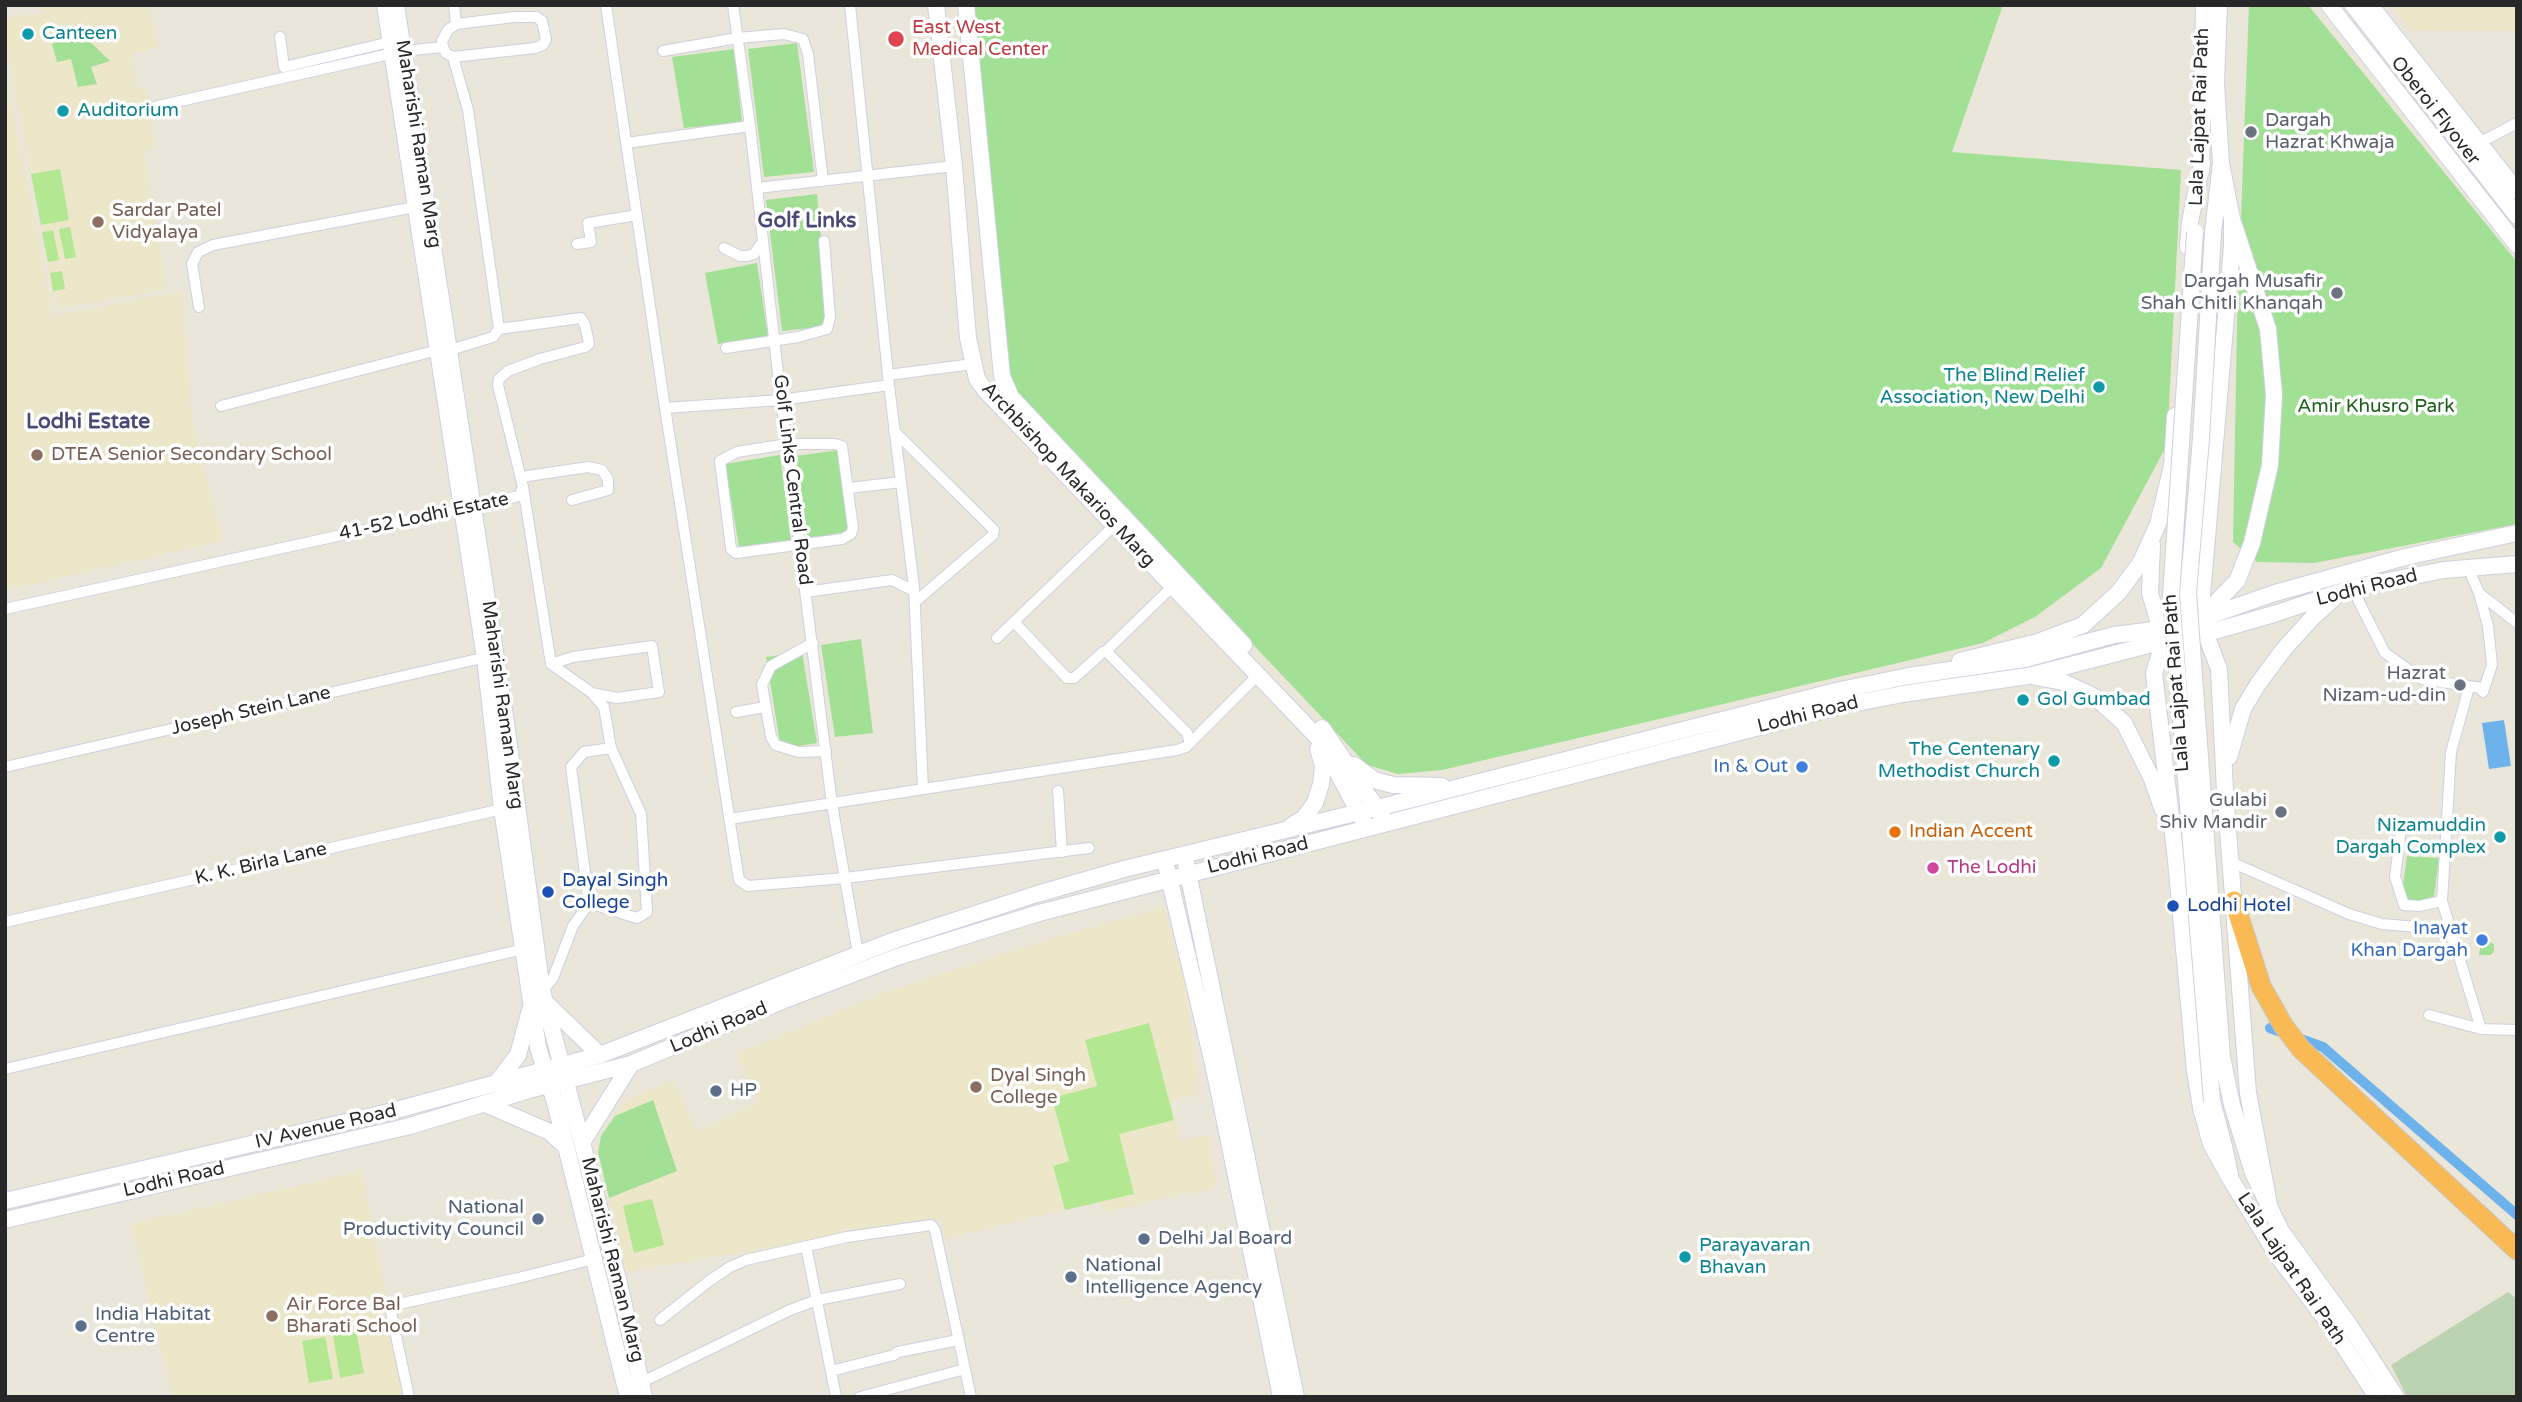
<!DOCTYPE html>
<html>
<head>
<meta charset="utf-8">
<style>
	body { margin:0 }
	#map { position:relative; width:2522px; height:1402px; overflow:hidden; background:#eae6d9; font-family:"Varela Round",sans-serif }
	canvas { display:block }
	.frame { position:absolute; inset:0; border:7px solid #282828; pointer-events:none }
</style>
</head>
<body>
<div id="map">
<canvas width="2522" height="1402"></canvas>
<div class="frame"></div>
</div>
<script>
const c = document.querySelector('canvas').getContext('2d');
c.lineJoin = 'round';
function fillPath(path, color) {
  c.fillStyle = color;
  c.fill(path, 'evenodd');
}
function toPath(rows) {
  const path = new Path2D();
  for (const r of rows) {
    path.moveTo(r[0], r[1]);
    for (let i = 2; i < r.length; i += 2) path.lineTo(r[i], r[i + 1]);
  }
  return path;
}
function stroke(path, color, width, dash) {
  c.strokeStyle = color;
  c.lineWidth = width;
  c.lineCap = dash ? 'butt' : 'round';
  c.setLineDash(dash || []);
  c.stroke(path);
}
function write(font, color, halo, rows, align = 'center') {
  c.font = font + ' "Varela Round",sans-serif';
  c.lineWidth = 7;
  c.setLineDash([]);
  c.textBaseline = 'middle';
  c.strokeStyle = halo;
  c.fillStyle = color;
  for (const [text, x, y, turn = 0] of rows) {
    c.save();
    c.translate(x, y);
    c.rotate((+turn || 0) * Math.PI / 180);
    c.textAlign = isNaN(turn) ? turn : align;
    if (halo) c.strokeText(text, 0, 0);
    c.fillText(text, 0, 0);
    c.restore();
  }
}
const education = toPath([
	[42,5,149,5,158,48,132,54,136,88,145,87,155,149,144,151,167,289,56,309,5,35,5,18,42,13],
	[2392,5,2517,5,2517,31,2409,30],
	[5,67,53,316,182,291,192,422,223,541,5,590],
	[1163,907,1185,985,1200,1094,1170,1101,1181,1140,1209,1135,1216,1187,1103,1212,1100,1201,945,1239,941,1219,626,1272,598,1152,601,1136,626,1101,673,1080,697,1132,759,1101,736,1054,881,994,1036,943],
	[362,1171,405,1397,173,1397,131,1224]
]);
const green = toPath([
	[972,5,2003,5,1952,152,2181,170,2167,445,2101,568,2035,617,1983,643,1442,770,1398,774,1367,765,1019,397,1004,367],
	[2249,5,2308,5,2517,262,2517,524,2314,563,2257,562,2233,542,2237,325],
	[81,33,110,61,91,67,97,84,78,87,71,59,57,62,52,44],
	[797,43,814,172,764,177,748,49],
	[734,49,742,122,684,128,672,57],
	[817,194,829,326,782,331,766,200],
	[757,263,768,337,718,344,705,273],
	[839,450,850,531,808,539,796,456],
	[780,455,791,540,739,547,725,464],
	[861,639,873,733,835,737,821,645],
	[802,652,817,743,781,749,766,657],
	[2407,856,2439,858,2433,904,2401,901],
	[2485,940,2494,944,2494,951,2491,955,2479,955,2481,942],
	[653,1100,677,1171,609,1198,598,1152,601,1136,615,1116]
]);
const cemetery = toPath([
	[2508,1292,2517,1299,2517,1397,2407,1397,2391,1365]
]);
const pitch = toPath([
	[60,169,69,220,41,225,31,174],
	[70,227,76,257,65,259,59,229],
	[53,230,59,260,48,262,42,232],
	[62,271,65,289,53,291,50,273],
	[1149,1023,1174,1120,1119,1134,1134,1194,1065,1210,1053,1166,1069,1161,1052,1098,1097,1086,1085,1040],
	[652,1199,664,1245,634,1253,623,1206],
	[356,1331,364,1373,340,1378,333,1335],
	[325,1337,333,1379,309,1383,302,1341]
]);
const water = toPath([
	[2504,720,2511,766,2489,769,2482,723]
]);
const canal = toPath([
	[2270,1028,2323,1047,2517,1215]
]);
const street = toPath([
	[454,5,456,24],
	[606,5,665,408,739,880,748,886,845,878,1089,848],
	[733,5,750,126,781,400,832,804,858,954],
	[850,5,889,385,914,587,923,789],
	[514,17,536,17,542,21,546,39,543,45,535,48,453,57,446,53,443,47,442,41,448,30,456,24,514,17],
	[280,37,284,67,390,42],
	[663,51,737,38,784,34,803,39,808,54,823,181],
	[158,106,403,51,443,47],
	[626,143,750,126],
	[2479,143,2517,123],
	[757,188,954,166],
	[577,244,591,242,588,223,637,215],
	[724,248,740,256,747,256,754,254,763,241],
	[199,307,192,264,198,252,213,245,415,207],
	[726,348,798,337,827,329,830,317,824,241],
	[450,350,493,337,499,329,468,110,453,57],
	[888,375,973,364],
	[221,406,438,350],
	[665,408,781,400,889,385],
	[894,431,994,530,993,535,915,602],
	[787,444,835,444,842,446,853,528,851,534,842,539,736,553,731,549,730,540,720,461,737,452,787,444],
	[521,477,588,467,602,470,608,479,608,490,572,500],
	[523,487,551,664,592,693,604,707,611,748,641,814,647,912,637,918,589,903,571,767,584,752,611,748],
	[849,488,901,482],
	[2471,567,2472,577,2479,593,2517,623],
	[2352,588,2385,653,2422,679,2481,688,2483,692,2492,665,2488,626,2479,593],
	[806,592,892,580,914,591],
	[5,609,519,496,523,487,498,385,499,379,508,371,540,359,585,347,589,344,588,338,585,325,581,318,499,329],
	[997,638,1119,521],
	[813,643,771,666,762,685,771,737,776,745,798,752,826,751],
	[1105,652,1173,586],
	[551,664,573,657,652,646,659,692,617,698,592,693],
	[2469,687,2451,752,2442,901,2481,1029],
	[736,712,766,707],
	[1190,743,1258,675],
	[5,767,491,656],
	[1058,791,1062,852],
	[729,819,1177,750,1186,747,1190,743,1187,733,1107,652,1103,652,1074,678,1067,678,1014,622],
	[2400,837,2395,877,2404,905,2419,906,2442,901],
	[2231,862,2349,914,2382,924,2429,928,2454,939],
	[5,922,507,808],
	[542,991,553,978,573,926,589,903],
	[2429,1015,2481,1029,2517,1030],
	[5,1069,524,949],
	[806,1246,836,1397],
	[660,1320,709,1281,730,1267,746,1260,847,1237,931,1225,935,1230,971,1397],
	[831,1371,894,1355,898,1352,958,1340],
	[642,1382,790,1310,817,1300,900,1284],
	[409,1397,391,1312,394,1305,518,1278,594,1259],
	[860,1397,965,1369]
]);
const secondary = toPath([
	[385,5,485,658,502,809,538,1047,556,1106,628,1397],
	[396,5,506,723,542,991,619,1283,644,1397],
	[936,5,954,166,968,338,977,379,985,390,1320,740,1363,820],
	[966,5,1002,376,1011,397,1244,645],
	[2329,5,2517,245],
	[2353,5,2517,216],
	[2370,5,2517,191],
	[2201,171,2204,5],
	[2232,219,2232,246,2200,619,2219,669,2225,791,2248,1093,2269,1204],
	[2213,232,2221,163,2216,83,2219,5],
	[2188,247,2190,222,2202,163],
	[2152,545,2150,593,2164,641,2154,673,2176,860,2195,1071,2201,1108,2211,1144,2231,1180],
	[2206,617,2275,593,2405,557,2517,533],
	[2200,619,2237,581,2252,543,2270,465,2274,395,2268,329,2232,219,2221,163],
	[2204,634,2274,614,2352,588,2444,570,2517,564],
	[1960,661,2038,642,2083,625,2119,592,2141,562,2158,524,2172,466,2175,416],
	[2036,677,2063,682,2095,697,2124,723,2152,779,2163,810],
	[1322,728,1382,816],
	[2229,757,2243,709,2258,684,2284,649,2313,617,2334,598],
	[1354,765,1374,780,1393,785,1442,786],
	[1291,826,1304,818,1315,803,1321,784,1323,766,1318,749],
	[1186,863,1296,1397],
	[1167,869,1214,1068,1281,1397],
	[546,1003,600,1055],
	[497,1082,518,1055,530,1010],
	[2212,1101,2224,1146,2231,1180,2279,1258,2330,1325,2377,1397],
	[485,1104,550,1132,566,1147],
	[2232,1105,2253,1173,2281,1231,2350,1326,2396,1397],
	[583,1141,631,1064],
	[5,1201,385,1113,600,1055,895,940,1037,894,1124,869,1393,804,1840,690,1909,676,2025,659,2114,635,2162,629],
	[5,1220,410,1126,529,1090,631,1064,784,1000,900,956,1039,913,1845,705,1909,693,2028,676,2164,641]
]);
const highway = toPath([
	[2234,901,2261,986,2283,1025,2301,1049,2517,1250]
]);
const secondaryBridge = toPath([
	[2195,232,2171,596,2212,1101],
	[2213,232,2201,439,2188,593,2222,1057,2232,1105]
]);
const markers = [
	[28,34,7,"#0f9aa8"],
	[896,39,9,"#e0444e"],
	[63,111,7,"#0f9aa8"],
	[2251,132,7,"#6b7280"],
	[98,222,7,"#8d6e63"],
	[2337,293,7,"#6b7280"],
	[2099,387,7,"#0f9aa8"],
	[37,455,7,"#8d6e63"],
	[2460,685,7,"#6b7280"],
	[2023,700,7,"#0f9aa8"],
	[2054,761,7,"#0f9aa8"],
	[1802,767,7,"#3f7fe0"],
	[2281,812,7,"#6b7280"],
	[1895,832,7,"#e8710a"],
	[2500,837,7,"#0f9aa8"],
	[1933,868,7,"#d1479c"],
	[548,892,7,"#1a4fb4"],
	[2173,906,7,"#1a4fb4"],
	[2482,940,7,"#3f7fe0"],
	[976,1087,7,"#8d6e63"],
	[716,1091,7,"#5c6f8a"],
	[538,1219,7,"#5c6f8a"],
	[1144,1239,7,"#5c6f8a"],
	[1685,1257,7,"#0f9aa8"],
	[1071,1277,7,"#5c6f8a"],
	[272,1316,7,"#8d6e63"],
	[81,1326,7,"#5c6f8a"]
];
const healthNames = [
	["East West",912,28],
	["Medical Center",912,50]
];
const cultureNames = [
	["Canteen",42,34],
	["Auditorium",77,111],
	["The Blind Relief",2085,376,"right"],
	["Association, New Delhi",2085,398,"right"],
	["Gol Gumbad",2037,700],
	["The Centenary",2040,750,"right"],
	["Methodist Church",2040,772,"right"],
	["Nizamuddin",2486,826,"right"],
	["Dargah Complex",2486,848,"right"],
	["Parayavaran",1699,1246],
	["Bhavan",1699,1268]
];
const streetNames = [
	["Oberoi Flyover",2435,111,52],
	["Lala Lajpat Rai Path",2200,117,-88],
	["Maharishi Raman Marg",418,144,81],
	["Archbishop Makarios Marg",1068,475,47],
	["Golf Links Central Road",792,480,83],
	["41-52 Lodhi Estate",424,517,-12],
	["Lodhi Road",2367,588,-14],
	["Lala Lajpat Rai Path",2177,683,-94],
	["Maharishi Raman Marg",502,705,82],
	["Joseph Stein Lane",251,711,-13],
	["Lodhi Road",1808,715,-14],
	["Lodhi Road",1258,856,-14],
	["K. K. Birla Lane",261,864,-13],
	["Lodhi Road",719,1028,-23],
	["IV Avenue Road",326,1127,-13],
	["Lodhi Road",174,1180,-13],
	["Maharishi Raman Marg",612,1260,76],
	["Lala Lajpat Rai Path",2291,1269,56]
];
const worshipNames = [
	["Dargah",2265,121,"left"],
	["Hazrat Khwaja",2265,143,"left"],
	["Dargah Musafir",2323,282],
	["Shah Chitli Khanqah",2323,304],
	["Hazrat",2446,674],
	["Nizam-ud-din",2446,696],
	["Gulabi",2267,801],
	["Shiv Mandir",2267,823]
];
const educationNames = [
	["Sardar Patel",112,211],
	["Vidyalaya",112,233],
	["DTEA Senior Secondary School",51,455],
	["Dyal Singh",990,1076],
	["College",990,1098],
	["Air Force Bal",286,1305],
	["Bharati School",286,1327]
];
const parkNames = [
	["Amir Khusro Park",2376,407]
];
const shopNames = [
	["In & Out",1788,767],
	["Inayat",2468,929],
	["Khan Dargah",2468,951]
];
const foodNames = [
	["Indian Accent",1909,832]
];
const hotelNames = [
	["The Lodhi",1947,868]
];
const transitNames = [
	["Dayal Singh",562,881],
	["College",562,903],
	["Lodhi Hotel",2187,906]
];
const serviceNames = [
	["HP",730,1091],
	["National",524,1208,"right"],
	["Productivity Council",524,1230,"right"],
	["Delhi Jal Board",1158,1239],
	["National",1085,1266],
	["Intelligence Agency",1085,1288],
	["India Habitat",95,1315],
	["Centre",95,1337]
];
const neighbourhoodNames = [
	["Golf Links",807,221],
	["Lodhi Estate",88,422]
];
fillPath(education, '#ece7c9');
fillPath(green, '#a2e096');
fillPath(cemetery, '#bbd3b1');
fillPath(pitch, '#b3e792');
fillPath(water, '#6eb2eb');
stroke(canal, '#6eb2eb', 10);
stroke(street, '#cfcfe1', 12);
stroke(secondary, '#cfcfe1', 18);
stroke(highway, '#c7c7c7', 21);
stroke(street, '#fff', 10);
stroke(secondary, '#fff', 16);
stroke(highway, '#f9ba55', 19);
stroke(secondaryBridge, '#cfcfe1', 18, []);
stroke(secondaryBridge, '#fff', 16);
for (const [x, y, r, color] of markers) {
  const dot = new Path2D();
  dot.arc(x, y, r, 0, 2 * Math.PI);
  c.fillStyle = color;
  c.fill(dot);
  stroke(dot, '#fff', 2.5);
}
write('19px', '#be3a42', '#fff', healthNames, 'left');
write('19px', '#0d838f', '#fff', cultureNames, 'left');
write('19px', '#282828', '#fff', streetNames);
write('19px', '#5b616d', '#fff', worshipNames, 'right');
write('19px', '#785e54', '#fff', educationNames, 'left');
write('19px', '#1d611b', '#fff', parkNames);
write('19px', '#366cbe', '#fff', shopNames, 'right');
write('19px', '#c56008', '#fff', foodNames, 'left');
write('19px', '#b23c85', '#fff', hotelNames, 'left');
write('19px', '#164399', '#fff', transitNames, 'left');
write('19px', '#4e5e75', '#fff', serviceNames, 'left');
write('bold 21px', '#4a4a77', '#fff', neighbourhoodNames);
</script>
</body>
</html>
